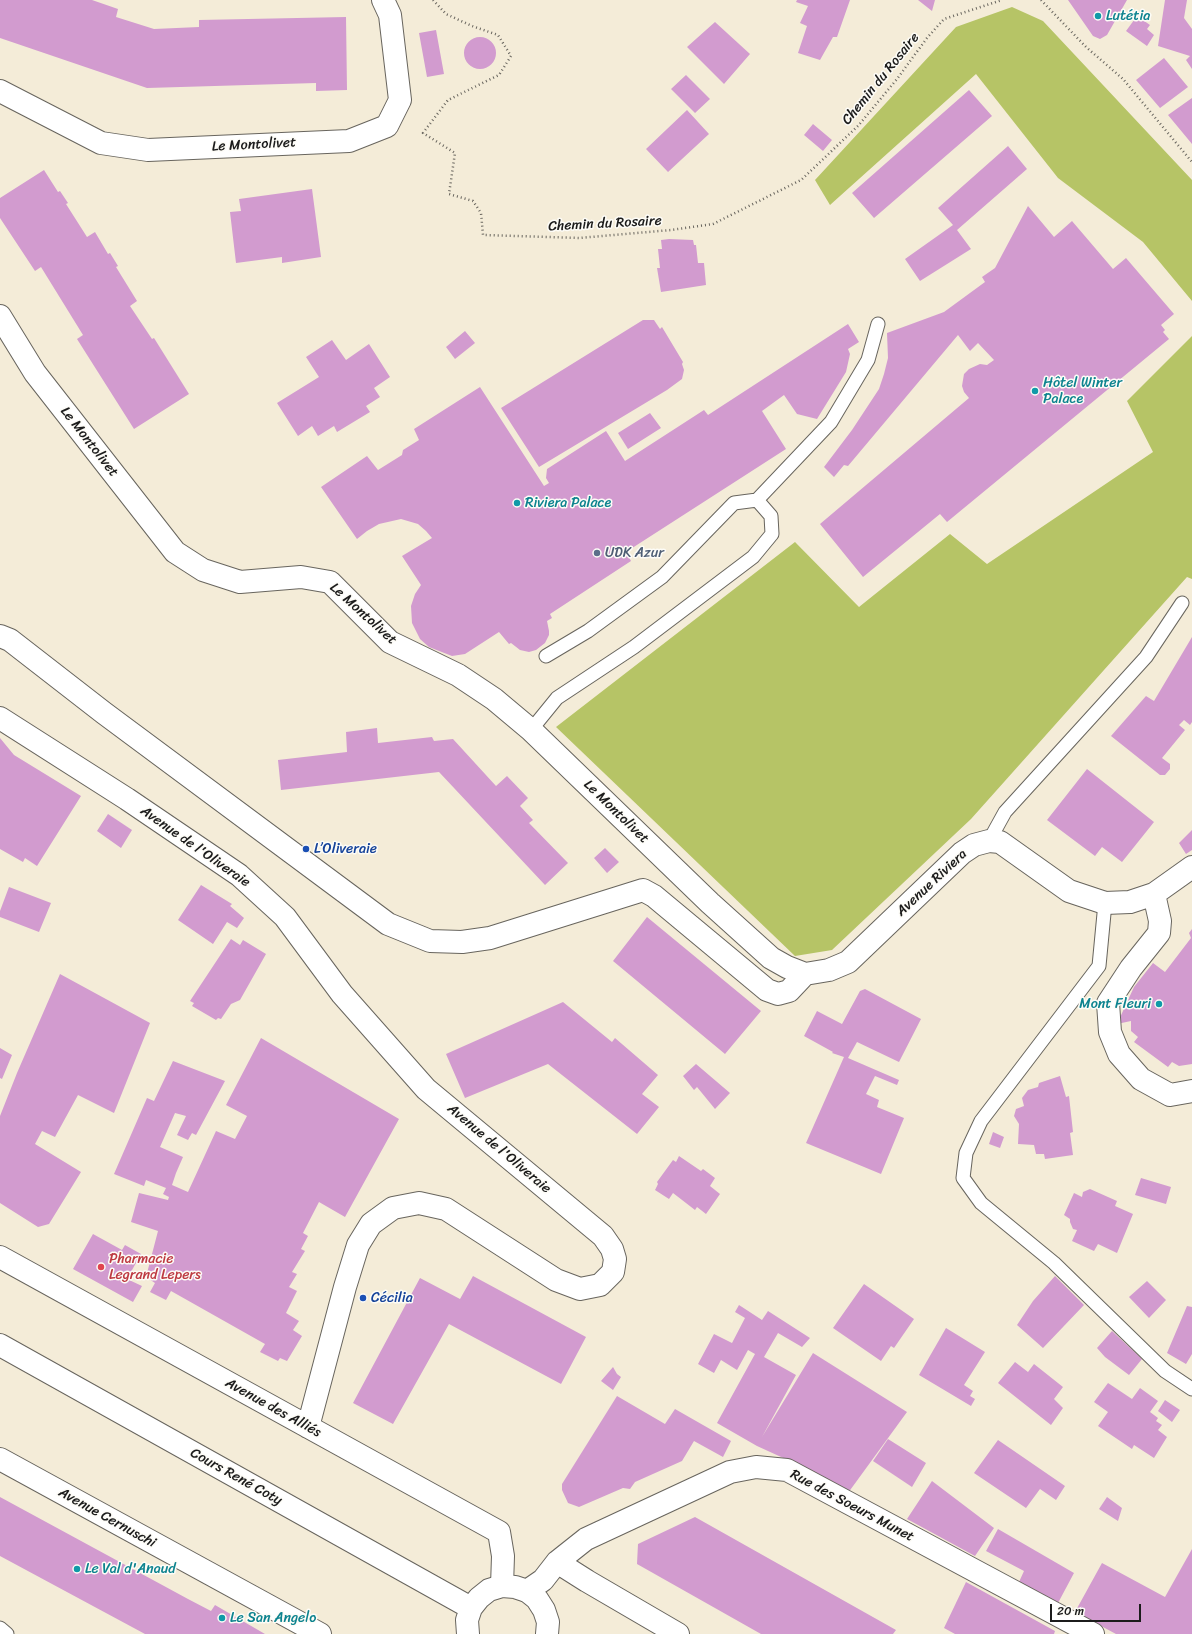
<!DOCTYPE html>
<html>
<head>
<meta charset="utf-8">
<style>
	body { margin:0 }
	#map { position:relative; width:1192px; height:1634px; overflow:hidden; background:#f4ecd8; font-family:Sriracha,sans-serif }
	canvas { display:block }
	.scale { position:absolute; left:1050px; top:1604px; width:91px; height:18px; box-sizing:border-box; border:2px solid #1c1c1c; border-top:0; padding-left:5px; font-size:12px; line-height:14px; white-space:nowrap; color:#1c1c1c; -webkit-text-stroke:3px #fdfcf7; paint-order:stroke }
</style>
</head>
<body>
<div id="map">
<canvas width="1192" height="1634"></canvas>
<div class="scale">20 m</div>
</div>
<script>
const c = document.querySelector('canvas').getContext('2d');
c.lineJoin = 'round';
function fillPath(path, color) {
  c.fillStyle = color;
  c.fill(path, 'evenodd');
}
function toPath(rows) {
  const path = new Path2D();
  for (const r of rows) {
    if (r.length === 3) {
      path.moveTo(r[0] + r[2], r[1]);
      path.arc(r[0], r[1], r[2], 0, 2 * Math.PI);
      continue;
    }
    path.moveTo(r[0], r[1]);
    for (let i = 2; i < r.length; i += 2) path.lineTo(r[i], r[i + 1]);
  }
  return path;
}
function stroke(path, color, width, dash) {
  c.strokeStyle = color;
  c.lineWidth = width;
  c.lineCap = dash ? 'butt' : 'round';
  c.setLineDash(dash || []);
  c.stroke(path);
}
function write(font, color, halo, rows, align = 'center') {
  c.font = font + ' Sriracha,sans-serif';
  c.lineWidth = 3;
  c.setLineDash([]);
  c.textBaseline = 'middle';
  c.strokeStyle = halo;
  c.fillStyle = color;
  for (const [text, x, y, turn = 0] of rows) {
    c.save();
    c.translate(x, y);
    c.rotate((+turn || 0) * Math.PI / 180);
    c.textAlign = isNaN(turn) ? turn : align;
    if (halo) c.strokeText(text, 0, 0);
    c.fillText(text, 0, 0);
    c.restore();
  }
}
const green = toPath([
	[1012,7,1043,21,1192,180,1192,301,1143,242,1058,178,976,74,830,205,815,180,956,27],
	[1192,336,1192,579,1187,577,971,819,832,950,795,956,556,727,795,542,859,607,950,534,987,564,1153,452,1127,401]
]);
const building = toPath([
	[0,0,92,0,118,9,116,17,154,29,199,27,199,20,346,17,347,90,316,91,316,83,147,88,0,38],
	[797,0,850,0,837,37,833,37,820,60,798,53,807,26,800,23,808,6,796,2],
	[918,0,935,0,932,11],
	[1068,0,1127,0,1107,35,1100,39,1093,36],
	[1165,0,1187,0,1184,18,1192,29,1192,69,1186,60,1190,56,1158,46],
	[1137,16,1150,25,1147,29,1154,35,1147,46,1126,31],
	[715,22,750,54,724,84,687,47],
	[436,30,444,74,427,77,419,33],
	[480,53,16],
	[1164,58,1188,87,1160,108,1136,80],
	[686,75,710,99,695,113,671,89],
	[969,90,992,116,874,218,852,193],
	[1192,98,1192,144,1168,115],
	[687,110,709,134,668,172,646,149],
	[813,124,832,140,823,151,804,135],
	[1008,146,1027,169,957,230,971,249,920,281,905,259,953,225,938,208],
	[44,170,58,192,60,191,68,203,66,204,87,237,95,232,108,254,110,253,118,266,116,267,137,301,130,306,152,339,154,338,189,394,134,429,77,339,83,335,41,267,35,271,0,218,0,198],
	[312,189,321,257,282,263,282,257,236,263,230,212,241,211,239,199],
	[1028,206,1054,237,1072,221,1113,269,1126,258,1174,314,1161,325,1165,330,1163,332,1169,339,947,522,940,514,863,577,820,524,969,398,964,392,962,386,964,374,969,369,980,364,987,365,994,360,978,343,970,351,958,335,848,466,844,465,834,477,824,467,852,430,879,389,884,374,888,358,887,333,944,312,985,282,982,277,995,268],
	[669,239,693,240,694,245,696,245,698,263,704,263,706,285,661,292,657,268,660,268,658,249,662,249,661,240],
	[643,320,654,320,660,329,662,327,683,362,682,364,684,370,682,379,667,390,539,467,501,408],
	[848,324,859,342,848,349,850,354,846,372,817,419,797,414,784,395,762,411,786,449,626,552,631,561,550,614,552,618,547,621,549,631,549,635,545,643,536,650,529,652,520,650,511,643,509,644,499,632,465,654,452,656,429,647,420,639,412,623,411,606,415,594,421,585,402,556,432,538,426,531,418,524,401,519,379,524,367,531,357,539,321,487,367,456,378,470,402,455,403,450,419,440,414,429,480,387,544,486,549,483,546,478,547,469,606,431,625,461,704,410,708,415],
	[465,331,475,343,455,359,446,347],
	[332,340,346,360,369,344,390,377,374,388,380,397,366,406,370,412,337,432,334,426,318,436,312,426,298,436,277,403,319,377,306,357],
	[650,413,661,428,628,449,618,433],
	[1192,637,1192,722,1190,725,1184,720,1179,725,1185,730,1162,758,1170,764,1170,769,1165,775,1160,775,1111,736,1146,696,1154,701],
	[377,728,378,743,432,737,434,741,453,739,496,786,507,776,528,798,520,806,533,820,529,823,568,863,545,885,439,772,281,790,278,760,347,752,346,732],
	[0,738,14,755,81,796,37,866,25,858,23,862,0,849],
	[1087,769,1154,822,1122,862,1102,847,1095,856,1047,820],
	[108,814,132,830,121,848,97,831],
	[1192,830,1192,850,1186,854,1179,843],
	[605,848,619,862,607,873,594,858],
	[201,885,232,904,230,906,244,918,237,928,227,922,213,944,178,920],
	[9,887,51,903,39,932,0,917,0,911],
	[647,917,761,1011,725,1054,613,961],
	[1192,929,1192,1064,1179,1066,1172,1062,1168,1067,1134,1042,1138,1037,1131,1031,1131,1021,1117,1024,1134,987,1153,963,1165,972,1191,938,1189,933],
	[231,939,240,945,243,940,266,954,240,1000,231,1004,221,1019,218,1018,216,1020,192,1006,194,1003,190,1001],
	[60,974,150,1023,114,1113,78,1095,55,1137,42,1131,35,1144,81,1172,49,1224,38,1227,0,1203,0,1116,17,1073],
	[865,989,921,1019,899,1062,857,1042,848,1058,899,1080,897,1085,875,1076,866,1094,879,1100,877,1107,904,1118,881,1174,806,1143,844,1057,832,1053,833,1052,804,1036,817,1011,842,1024,860,991],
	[563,1002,612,1042,615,1038,658,1075,642,1094,659,1107,637,1134,548,1064,465,1098,446,1054],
	[261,1038,399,1119,345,1217,319,1202,303,1233,308,1236,301,1249,305,1251,292,1272,297,1274,289,1287,297,1291,286,1313,299,1321,293,1330,302,1336,287,1361,280,1358,278,1361,260,1352,265,1344,171,1291,166,1300,150,1292,155,1283,146,1277,158,1231,131,1222,139,1193,168,1200,169,1197,163,1194,166,1188,146,1180,144,1186,114,1174,147,1098,154,1101,173,1061,225,1081,196,1135,192,1133,188,1140,177,1135,186,1116,175,1113,160,1147,183,1157,176,1173,172,1185,188,1192,216,1131,235,1139,247,1116,226,1105],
	[0,1048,12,1055,2,1079,0,1078],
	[696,1064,730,1093,715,1109,697,1087,694,1090,683,1076],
	[1060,1076,1066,1097,1069,1096,1073,1132,1070,1133,1073,1155,1045,1159,1044,1154,1036,1154,1034,1145,1018,1144,1019,1124,1014,1116,1016,1109,1024,1106,1022,1098,1028,1090,1038,1087,1039,1083],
	[993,1132,1004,1137,1000,1148,989,1144],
	[679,1156,701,1171,703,1169,715,1178,710,1186,720,1194,706,1214,697,1207,695,1210,673,1193,669,1199,655,1190,658,1184,657,1182,673,1160,676,1162],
	[1141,1178,1171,1187,1166,1204,1135,1195],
	[1090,1189,1117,1201,1115,1206,1133,1214,1117,1253,1098,1244,1094,1251,1072,1241,1077,1230,1073,1229,1070,1222,1070,1219,1064,1215,1074,1193,1082,1197,1083,1192],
	[93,1234,122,1250,125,1245,141,1254,127,1279,142,1286,133,1302,73,1269],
	[473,1276,586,1337,561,1384,449,1324,393,1424,353,1403,420,1278,460,1299],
	[1055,1276,1084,1305,1043,1348,1017,1325,1033,1301],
	[1147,1281,1166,1300,1149,1318,1129,1297],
	[864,1284,914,1319,894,1348,891,1346,881,1361,833,1328],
	[739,1305,762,1320,768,1311,810,1338,802,1347,778,1333,764,1357,796,1375,762,1437,813,1353,907,1412,848,1493,814,1472,757,1446,717,1423,755,1354,748,1350,737,1370,721,1360,714,1373,698,1364,714,1334,732,1343,745,1318,735,1312],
	[1187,1306,1192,1307,1192,1354,1186,1364,1167,1353],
	[946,1328,985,1352,964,1385,973,1391,970,1396,975,1399,971,1406,919,1375],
	[1112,1331,1142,1359,1129,1375,1105,1357,1097,1348],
	[1015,1362,1028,1372,1034,1364,1063,1387,1054,1399,1063,1408,1051,1425,998,1383],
	[613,1367,617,1374,621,1377,613,1390,601,1381],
	[1108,1383,1132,1399,1140,1388,1158,1401,1150,1412,1158,1418,1156,1421,1162,1425,1158,1430,1167,1437,1154,1458,1134,1445,1132,1449,1098,1426,1108,1412,1094,1402],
	[617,1396,665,1424,675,1409,731,1441,723,1457,694,1441,682,1461,635,1482,630,1489,623,1488,579,1507,568,1503,562,1490,562,1484],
	[1165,1400,1180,1410,1172,1422,1158,1411],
	[888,1439,926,1463,912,1487,873,1461],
	[998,1440,1065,1486,1056,1500,1040,1489,1026,1508,974,1473],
	[932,1481,994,1528,975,1556,907,1519],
	[0,1497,188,1599,211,1611,215,1605,265,1634,145,1634,0,1556],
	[1107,1497,1122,1508,1118,1521,1099,1509],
	[695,1517,896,1630,893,1634,761,1634,637,1564,638,1544],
	[998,1529,1074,1573,1058,1603,1019,1582,1024,1571,986,1551],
	[1192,1549,1192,1634,1116,1634,1075,1612,1102,1563,1165,1597],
	[966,1582,1055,1631,1054,1634,955,1634,944,1628]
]);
const path = toPath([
	[433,0,446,14,472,26,498,35,511,56,499,75,448,100,423,133,455,153,449,194,473,201,481,213,483,235,579,238,671,230,713,224,801,180,858,126,897,79,927,38,944,19,1002,0],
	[1041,0,1086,47,1123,79,1192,162]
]);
const service = toPath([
	[757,500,831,422,868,360,878,324],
	[531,730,557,698,634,647,753,557,772,534,771,516,757,500,734,503,662,577,588,631,546,656],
	[989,841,1005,812,1146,657,1182,603],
	[1105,903,1099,966,981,1121,966,1153,963,1178,981,1203,1054,1263,1165,1371,1192,1389],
	[0,1628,7,1634]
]);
const minor = toPath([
	[0,91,101,143,148,150,349,141,387,126,400,100,390,15,383,0],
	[0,316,35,373,175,552,203,570,240,582,301,577,330,582,390,642,458,675,494,699,531,730,710,903,771,958,787,967,805,974,829,970,848,962,962,853,974,845,989,841,1000,842,1069,891,1105,903,1130,902,1154,894,1192,867],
	[0,636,10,640,104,713,388,924,430,941,462,942,490,938,643,890,654,896,767,990,778,994,789,991,805,974],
	[0,718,127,799,239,875,285,917,342,994,426,1089,603,1236,612,1249,615,1259,613,1272,600,1285,580,1289,556,1280,446,1209,419,1203,393,1208,371,1224,358,1245,345,1287,308,1427],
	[1154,894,1160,921,1159,933,1131,968,1108,1003,1110,1032,1119,1054,1141,1079,1170,1095,1192,1091],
	[0,1257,499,1532,503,1556,502,1586],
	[0,1459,320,1634],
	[557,1562,587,1581,678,1634],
	[527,1591,543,1580,557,1562,586,1539,730,1472,756,1467,787,1470,1093,1634]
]);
const tertiary = toPath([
	[0,1345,471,1608],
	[468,1634,467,1620,471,1608,479,1598,489,1590,502,1586,515,1587,527,1591,537,1599,544,1610,548,1622,547,1634]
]);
const markers = [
	[1098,16,4,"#0f9aa8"],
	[1035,391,4,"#0f9aa8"],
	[517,503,4,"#0f9aa8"],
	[597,553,4,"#5c6f8a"],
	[306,849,4,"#1a4fb4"],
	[1159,1004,4,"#0f9aa8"],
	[101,1267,4,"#e0444e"],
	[363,1298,4,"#1a4fb4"],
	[77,1569,4,"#0f9aa8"],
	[222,1618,4,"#0f9aa8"]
];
const cultureNames = [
	["Lutétia",1106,16],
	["Hôtel Winter",1043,383],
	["Palace",1043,399],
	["Riviera Palace",525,503],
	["Mont Fleuri",1151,1004,"right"],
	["Le Val d'Anaud",85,1569],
	["Le San Angelo",230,1618]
];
const streetNames = [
	["Chemin du Rosaire",881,79,-51],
	["Le Montolivet",254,145,-3],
	["Chemin du Rosaire",605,224,-3],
	["Le Montolivet",89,442,52],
	["Le Montolivet",363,614,42],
	["Le Montolivet",616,812,44],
	["Avenue de l'Oliveraie",195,847,35],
	["Avenue Riviera",932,883,-43],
	["Avenue de l'Oliveraie",499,1149,40],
	["Avenue des Alliés",273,1408,29],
	["Cours René Coty",236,1477,29],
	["Rue des Soeurs Munet",852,1506,28],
	["Avenue Cernuschi",107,1518,29]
];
const serviceNames = [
	["UDK Azur",605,553]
];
const transitNames = [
	["L’Oliveraie",314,849],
	["Cécilia",371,1298]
];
const healthNames = [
	["Pharmacie",109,1259],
	["Legrand Lepers",109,1275]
];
fillPath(green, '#b6c466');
fillPath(building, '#d29bcf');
stroke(service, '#68655e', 15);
stroke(minor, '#68655e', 24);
stroke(tertiary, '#68655e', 24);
stroke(path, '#68655e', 2.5, [1, 3]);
stroke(service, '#fff', 13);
stroke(minor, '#fff', 22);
stroke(tertiary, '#fff', 22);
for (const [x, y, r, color] of markers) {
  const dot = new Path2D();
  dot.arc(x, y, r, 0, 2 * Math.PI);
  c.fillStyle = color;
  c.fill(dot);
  stroke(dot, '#fdfcf7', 1.5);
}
write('14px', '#0d838f', '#fdfcf7', cultureNames, 'left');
write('14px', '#1c1c1c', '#fdfcf7', streetNames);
write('14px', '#4e5e75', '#fdfcf7', serviceNames, 'left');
write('14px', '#164399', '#fdfcf7', transitNames, 'left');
write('14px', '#be3a42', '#fdfcf7', healthNames, 'left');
</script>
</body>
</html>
